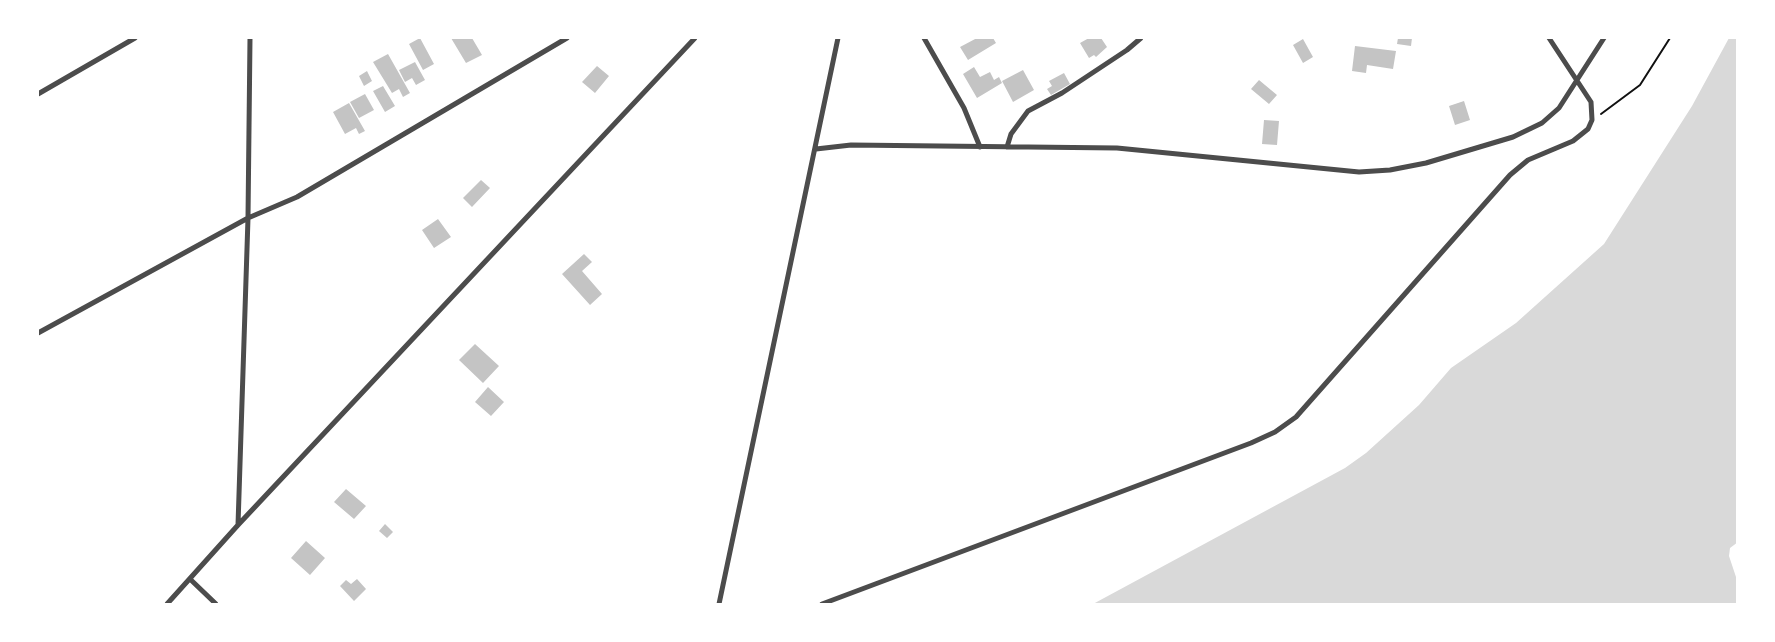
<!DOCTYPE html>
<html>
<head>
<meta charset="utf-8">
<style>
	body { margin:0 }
	#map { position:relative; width:1775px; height:642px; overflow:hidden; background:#fff; font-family:"Sofia Sans Condensed",sans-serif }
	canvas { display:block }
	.frame { position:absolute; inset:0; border:39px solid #fff; pointer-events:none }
</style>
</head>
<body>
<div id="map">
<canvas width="1775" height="642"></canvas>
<div class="frame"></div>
</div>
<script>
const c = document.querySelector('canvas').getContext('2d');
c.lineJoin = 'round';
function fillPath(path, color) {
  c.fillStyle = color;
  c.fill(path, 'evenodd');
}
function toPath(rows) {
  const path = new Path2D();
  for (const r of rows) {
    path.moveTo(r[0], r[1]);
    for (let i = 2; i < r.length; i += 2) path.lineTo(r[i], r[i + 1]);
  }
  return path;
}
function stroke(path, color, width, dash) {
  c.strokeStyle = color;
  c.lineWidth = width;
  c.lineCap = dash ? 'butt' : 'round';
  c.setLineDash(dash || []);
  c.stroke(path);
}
const water = toPath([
	[1729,38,1738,38,1738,542,1730,548,1729,556,1737,580,1737,604,1093,604,1345,468,1366,453,1419,405,1451,368,1516,323,1604,244,1692,106]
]);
const building = toPath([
	[420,38,434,64,423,70,409,44],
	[451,38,472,38,482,55,466,63],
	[977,38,993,38,996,43,968,60,960,47],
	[1089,38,1101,38,1107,47,1096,57,1094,55,1089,58,1080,43],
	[1398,38,1412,38,1411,46,1397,44],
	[1303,39,1313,57,1303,63,1293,45],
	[1355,46,1396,51,1393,69,1367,65,1366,73,1352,71],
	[388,54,410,93,403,97,399,89,392,93,373,62],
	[415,62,425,80,416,85,412,78,405,82,399,70],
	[597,66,609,76,595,93,582,82],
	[974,67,980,77,990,72,994,80,999,77,1002,83,977,98,963,74],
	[1023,70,1034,90,1013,102,1002,81],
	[367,71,372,81,364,86,359,76],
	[1064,73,1070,84,1051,95,1047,89,1052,86,1049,81],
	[1259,80,1277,95,1269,104,1251,89],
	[383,86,395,106,385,112,373,91],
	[365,94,374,110,359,118,350,102],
	[1464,101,1470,120,1455,125,1449,106],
	[349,103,365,131,359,134,356,128,345,134,333,112],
	[1264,120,1279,121,1277,145,1262,144],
	[481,180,490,188,472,207,463,198],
	[438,219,451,237,434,248,422,230],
	[584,254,592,262,582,271,602,294,590,305,562,274],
	[475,344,499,366,483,383,459,360],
	[488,387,504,402,491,416,475,402],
	[346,489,366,506,354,519,334,502],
	[385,524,393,532,387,538,379,531],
	[306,541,325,558,310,575,291,558],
	[357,579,366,589,354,601,340,586,346,580,351,584]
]);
const path = toPath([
	[1601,114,1640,85,1670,38]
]);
const minor = toPath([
	[924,38,964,108,980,147],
	[38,94,135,38],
	[1007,147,1011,134,1028,111,1062,93,1127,50,1141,38],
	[816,149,851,145,1117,148,1359,172,1390,170,1426,163,1513,137,1542,123,1559,108,1604,38],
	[38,333,248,218,297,197,567,38],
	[238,525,248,218,250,38],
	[191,580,216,604],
	[167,604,238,525,695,38],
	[719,604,838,38],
	[822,604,1251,443,1275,432,1296,417,1510,175,1528,160,1573,141,1588,129,1592,120,1591,102,1549,38]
]);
fillPath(water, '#d9d9d9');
fillPath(building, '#c4c4c4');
stroke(path, '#111', 2);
stroke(minor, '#4c4c4c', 5);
</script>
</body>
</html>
